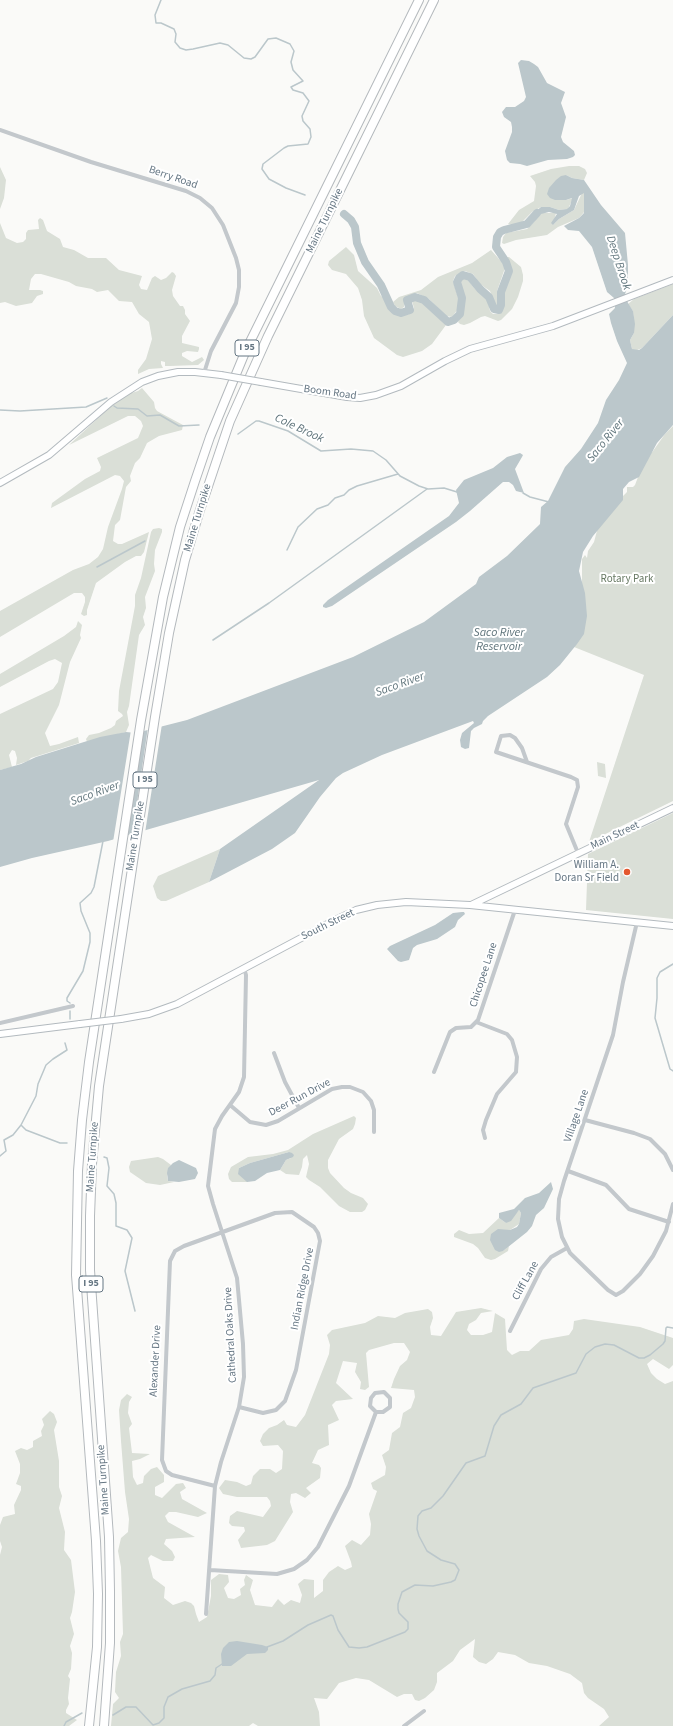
<!DOCTYPE html>
<html>
<head>
<meta charset="utf-8">
<style>
	body { margin:0 }
	canvas { display:block; background:#fafaf8 }
</style>
</head>
<body>
<canvas width="673" height="1726"></canvas>
<script>
const c = document.querySelector('canvas').getContext('2d');
c.lineJoin = 'round';
function fillPath(path, color) {
  c.fillStyle = color;
  c.fill(path, 'evenodd');
}
function toPath(rows) {
  const path = new Path2D();
  for (const r of rows) {
    path.moveTo(r[0], r[1]);
    for (let i = 2; i < r.length; i += 2) path.lineTo(r[i], r[i + 1]);
  }
  return path;
}
function stroke(path, color, width, dash) {
  c.strokeStyle = color;
  c.lineWidth = width;
  c.lineCap = dash ? 'butt' : 'round';
  c.setLineDash(dash || []);
  c.stroke(path);
}
function write(font, color, halo, rows, align = 'center') {
  c.font = font + ' "Source Sans 3",sans-serif';
  c.lineWidth = 4;
  c.setLineDash([]);
  c.textBaseline = 'middle';
  c.strokeStyle = halo;
  c.fillStyle = color;
  for (const [text, x, y, turn = 0] of rows) {
    c.save();
    c.translate(x, y);
    c.rotate((+turn || 0) * Math.PI / 180);
    c.textAlign = isNaN(turn) ? turn : align;
    if (halo) c.strokeText(text, 0, 0);
    c.fillText(text, 0, 0);
    c.restore();
  }
}
const green = toPath([
	[569,166,579,166,585,169,587,173,584,180,572,178,566,175,566,200,573,198,568,209,559,210,550,207,541,207,532,212,521,223,512,225,508,224,519,210,534,201,536,186,535,182,530,176,551,169],
	[0,167,6,180,4,198,0,209],
	[582,193,584,193,585,211,579,218,558,227,547,235,516,240,504,244,502,243,503,237,506,233,527,229,534,222,537,215,542,213,556,213,553,225,559,219,574,210],
	[40,218,43,220,47,231,60,239,63,247,74,250,88,258,106,258,119,270,142,276,139,285,141,289,147,290,152,278,155,276,161,280,166,278,172,272,174,273,176,276,172,290,173,296,180,306,183,306,185,310,185,314,190,321,182,336,182,343,199,347,199,349,198,352,187,351,182,353,182,356,192,362,202,357,204,360,198,365,170,366,165,366,165,362,161,361,161,364,163,368,149,369,138,374,138,370,146,359,152,339,149,322,139,314,132,302,119,301,108,290,97,292,92,289,76,286,69,282,41,274,35,274,31,279,29,290,40,290,43,291,43,294,37,296,32,303,16,306,5,302,0,303,0,223,6,238,17,243,23,242,26,239,26,233,28,230,39,229,38,220],
	[346,247,354,255,358,271,377,288,381,296,385,298,389,309,393,314,407,315,411,313,414,308,412,301,417,300,425,304,446,325,432,344,422,351,403,357,397,355,374,338,364,316,362,300,358,288,346,274,332,270,328,265,329,261],
	[491,250,499,259,503,262,505,268,497,291,498,305,496,306,490,291,480,284,473,274,465,271,455,276,453,281,459,301,458,309,452,317,446,316,429,299,417,293,404,298,404,307,401,309,395,306,393,302,399,297,421,290,438,277,472,263],
	[507,257,509,257,521,267,523,275,523,281,518,297,512,309,501,320,498,321,485,316,481,317,470,323,464,325,460,324,458,322,461,317,464,303,464,294,460,284,462,278,467,279,475,289,487,298,490,311,493,314,497,314,502,311,504,290,511,270],
	[673,284,673,315,642,348,635,351,632,349,630,340,634,333,633,311,628,304,634,299],
	[142,388,154,402,155,408,157,411,183,425,182,430,159,436,147,443,140,458,135,463,130,476,131,481,126,487,120,520,115,525,113,541,118,544,122,544,149,532,144,552,141,556,136,556,125,562,96,583,87,610,87,615,84,616,81,614,85,602,85,597,82,593,74,593,0,637,0,611,73,570,89,564,98,557,103,549,108,527,122,489,124,481,120,476,115,475,51,508,52,503,85,479,100,471,101,467,97,458,138,438,143,426,141,421,135,416,128,416,69,445,109,408,128,394,138,391],
	[673,426,673,801,589,842,644,675,569,645,582,590,582,559,585,555,587,558,588,551,594,542,598,527,622,497,627,492,627,487,633,487,635,485,644,461,653,451,665,434],
	[159,528,162,529,162,532,155,550,154,564,155,571,145,597,146,608,143,617,145,625,139,635,129,706,127,712,129,725,126,732,87,742,86,739,89,735,99,733,111,728,115,725,116,721,123,716,122,714,118,711,119,691,135,606,135,595,141,578,151,532,153,529],
	[78,621,82,625,80,635,81,638,70,662,59,705,45,733,50,746,59,744,78,737,79,743,31,758,28,761,16,765,17,758,15,751,12,750,9,755,12,767,0,770,0,714,53,689,58,682,62,663,55,659,49,661,0,687,0,674,64,636,76,627],
	[597,762,605,764,606,778,598,776],
	[673,813,673,919,586,910,588,854],
	[220,849,209,882,166,901,161,901,157,898,153,886,158,876],
	[354,1116,356,1118,355,1124,353,1129,339,1139,328,1160,328,1168,330,1173,344,1188,351,1193,363,1198,368,1204,365,1210,362,1212,350,1212,339,1206,320,1187,309,1180,306,1177,309,1164,307,1155,303,1159,302,1167,299,1175,286,1174,280,1170,286,1160,291,1158,289,1152,250,1163,239,1168,248,1182,232,1182,229,1179,228,1174,231,1167,248,1157,273,1154,288,1150,313,1134],
	[158,1157,163,1159,171,1165,167,1176,168,1181,174,1182,160,1185,146,1183,130,1172,129,1167,131,1161],
	[519,1210,521,1213,519,1224,510,1230,503,1251,509,1246,508,1251,495,1259,491,1260,485,1258,478,1248,473,1244,454,1237,454,1234,459,1230,469,1234,483,1233,499,1218,506,1223],
	[481,1308,493,1311,481,1313,476,1320,469,1324,467,1330,471,1335,483,1335,492,1332,495,1313,505,1319,507,1350,512,1355,520,1351,529,1351,541,1340,569,1335,573,1329,574,1321,584,1319,640,1327,673,1338,673,1365,669,1369,653,1359,647,1364,651,1373,657,1379,665,1384,673,1381,673,1726,599,1726,609,1717,604,1709,588,1698,584,1693,582,1683,570,1674,547,1666,529,1663,515,1655,498,1652,493,1659,486,1664,479,1662,473,1657,475,1639,460,1650,453,1661,437,1673,437,1682,434,1690,425,1698,419,1701,415,1700,412,1694,404,1694,397,1697,369,1680,356,1678,339,1683,327,1699,314,1698,319,1712,320,1726,258,1726,253,1723,249,1726,111,1726,113,1704,119,1698,115,1692,116,1672,121,1656,120,1642,123,1634,121,1567,118,1551,121,1538,128,1532,129,1519,125,1492,121,1441,119,1410,121,1400,127,1394,132,1397,129,1402,128,1413,132,1424,129,1428,132,1453,150,1454,140,1459,132,1461,133,1477,137,1485,143,1483,144,1476,151,1469,157,1467,164,1475,164,1482,155,1487,155,1495,162,1498,176,1484,183,1483,186,1488,180,1492,182,1499,207,1513,198,1517,176,1512,169,1512,165,1516,168,1522,195,1537,166,1539,164,1544,172,1551,175,1557,173,1561,163,1561,151,1555,148,1558,153,1578,165,1587,164,1598,173,1605,185,1601,191,1603,194,1606,196,1614,199,1622,207,1617,211,1596,211,1580,219,1574,228,1575,229,1582,224,1588,228,1598,234,1599,241,1595,240,1589,245,1585,244,1580,246,1575,253,1580,250,1590,255,1605,272,1607,278,1599,284,1605,291,1600,300,1603,302,1595,298,1584,304,1579,314,1580,314,1598,323,1591,323,1580,329,1572,338,1566,345,1570,352,1567,351,1562,345,1546,352,1540,361,1545,370,1535,371,1524,369,1514,377,1491,373,1489,371,1483,385,1475,386,1467,382,1455,389,1450,392,1433,400,1427,403,1413,411,1408,415,1397,414,1390,391,1388,394,1379,400,1366,407,1360,410,1352,404,1343,394,1343,369,1350,366,1353,369,1387,365,1390,360,1389,361,1382,355,1372,357,1363,343,1361,336,1383,353,1399,336,1401,332,1405,339,1420,328,1425,329,1445,318,1450,312,1463,319,1465,321,1468,320,1478,306,1488,311,1493,305,1498,296,1493,291,1494,290,1502,293,1512,275,1541,267,1545,241,1548,238,1540,245,1531,244,1527,232,1526,229,1523,230,1516,237,1511,263,1517,271,1506,270,1501,267,1497,237,1497,223,1494,219,1488,225,1480,237,1482,246,1486,251,1484,253,1476,260,1469,270,1469,276,1473,282,1469,283,1451,278,1445,263,1446,260,1441,263,1434,269,1428,277,1425,284,1420,287,1425,296,1427,305,1415,329,1354,330,1345,327,1335,332,1330,365,1323,378,1316,395,1318,405,1313,428,1309,432,1312,433,1318,430,1327,431,1335,441,1336,456,1312],
	[50,1411,54,1414,57,1422,54,1430,59,1461,59,1487,62,1496,59,1508,65,1532,64,1550,71,1560,75,1592,72,1612,70,1618,74,1634,70,1646,72,1653,71,1669,68,1676,70,1679,68,1698,69,1704,66,1710,66,1713,77,1720,69,1726,0,1726,0,1555,2,1547,0,1541,0,1525,3,1517,15,1514,14,1505,21,1490,21,1486,16,1484,20,1473,20,1464,15,1451,21,1448,27,1450,33,1447,33,1441,42,1436,41,1431,44,1425,42,1419]
]);
const water = toPath([
	[521,60,529,61,534,64,538,67,547,83,565,92,561,103,566,117,561,137,563,142,574,151,575,155,573,157,567,159,548,160,527,166,520,164,510,163,507,160,505,151,512,132,512,127,511,122,504,117,502,112,506,107,515,107,524,101,526,97,518,63],
	[566,175,572,178,584,180,601,205,625,233,628,265,628,286,625,294,628,303,633,311,635,324,634,333,630,340,632,349,639,350,642,348,673,315,673,425,657,443,639,477,629,482,623,489,623,500,593,536,583,552,579,571,585,593,587,616,584,634,577,644,560,665,547,677,488,716,483,721,482,724,474,728,471,731,469,748,465,749,461,747,460,740,462,733,474,723,473,721,382,755,343,773,336,778,320,797,295,833,272,849,209,882,220,849,319,780,108,841,32,858,0,867,0,770,21,764,36,757,100,737,126,732,136,733,187,720,353,657,424,622,476,584,479,577,507,556,538,526,540,524,541,507,548,501,565,467,581,449,598,423,606,400,619,380,627,363,617,341,611,323,609,314,615,308,614,298,607,292,592,247,579,231,568,230,564,226,579,218,584,213,584,193,579,196,574,210,559,219,553,225,551,223,557,214,549,212,537,215,528,223,535,212,541,207,550,207,559,210,567,209,570,206,572,198,566,200,555,200,550,198,547,194,549,188,556,180,561,176],
	[520,453,523,455,522,457,515,469,524,493,516,491,513,485,509,482,503,482,470,511,456,522,332,606,326,608,323,607,323,605,328,600,449,516,459,503,456,490,464,480,493,468,507,457],
	[462,912,464,912,465,914,458,920,455,927,437,939,417,945,413,948,409,960,401,962,398,961,387,949,390,946,435,925,453,913],
	[289,1152,292,1153,294,1155,293,1157,286,1160,280,1170,267,1173,255,1181,247,1182,238,1174,239,1168,250,1163],
	[179,1160,196,1168,198,1173,195,1179,179,1182,168,1181,167,1173,168,1168,173,1163],
	[551,1182,553,1189,544,1208,536,1215,532,1226,527,1232,503,1251,499,1252,495,1250,490,1240,491,1234,498,1229,510,1230,517,1227,519,1224,521,1213,519,1210,511,1221,506,1223,499,1218,499,1213,514,1209,525,1198,539,1193],
	[237,1641,262,1645,268,1647,268,1650,265,1653,247,1654,231,1666,222,1666,221,1654,223,1648,229,1642]
]);
const pier = toPath([
	[162,724,145,833,132,837,148,727],
	[144,729,127,838,113,842,131,730]
]);
const stream = toPath([
	[161,0,155,15,156,23,161,23,174,29,176,34,175,42,180,48,186,50,193,49,220,43,228,45,244,58,251,59,255,57,268,39,276,38,290,44,294,51,291,62,293,70,303,81,291,87,293,90,303,93,309,101,302,116,303,121,310,129,311,137,308,144,288,146,284,148,263,164,262,169,269,179,286,188,305,195],
	[114,406,117,408,138,409,147,416,160,415,179,426,199,425],
	[0,410,20,411,86,407,107,398],
	[238,434,256,421,259,421,288,431,321,451,351,449,373,451,386,460,400,476,419,486,428,489,444,488,457,492],
	[523,493,530,497,549,502],
	[287,550,298,527,317,509,328,505,335,498,344,495,349,490,357,486,398,474],
	[97,567,145,541],
	[213,640,269,603,427,489],
	[673,964,660,972,657,978,657,998,655,1018,670,1069,673,1071],
	[70,1003,67,1001,67,998,83,971,90,942,90,933,81,911,80,903,91,893,94,887,103,841],
	[70,1019,70,1011],
	[65,1043,67,1050,53,1059,46,1065,38,1084,36,1096,21,1125,26,1130,60,1143,67,1143],
	[0,1156,6,1151,4,1140,13,1135,21,1125],
	[104,1157,107,1158,109,1168,107,1186,114,1194,116,1203,116,1226,127,1230,132,1238,125,1271,135,1311],
	[267,1647,283,1641,308,1625,331,1615,333,1616,338,1630,349,1647,359,1648,367,1647,405,1632,408,1629,408,1622,399,1613,398,1609,398,1604,402,1592,415,1585,433,1586,451,1582,455,1580,459,1570,455,1564,441,1560,427,1551,419,1536,417,1529,418,1516,422,1511,431,1508,443,1496,466,1463,485,1456,494,1426,501,1415,521,1404,533,1388,576,1373,586,1354,595,1347,605,1344,614,1345,639,1358,644,1358,650,1355,663,1344,665,1341,666,1328,667,1327,673,1328],
	[113,1715,126,1707,136,1707,153,1725,159,1723,164,1718,164,1707,168,1697,182,1689,210,1681,215,1675,216,1668,222,1664],
	[64,1726,66,1722,82,1713]
]);
const river = toPath([
	[344,214,351,220,355,227,357,243,365,262,381,285,391,307,395,311,401,313,410,310,407,300,415,297,424,300,448,322,454,320,460,314,462,298,457,282,459,278,463,275,470,277,480,289,489,297,494,309,499,310,501,305,501,292,509,271,506,262,496,247,497,237,500,232,504,230,527,224,537,213]
]);
const street = toPath([
	[0,130,91,162,186,191,200,198,212,208,223,225,236,258,239,270,239,287,236,303,211,351,204,373],
	[527,762,522,748,515,738,510,735,501,736,496,752,571,777,577,780,578,787,566,824,578,853],
	[637,922,623,982,613,1035,564,1181,559,1199,558,1219,562,1237,570,1253,608,1290,616,1295,623,1291,640,1274,653,1256,666,1231,673,1204],
	[476,1022,507,1034,512,1040,517,1057,516,1072,497,1094,486,1120,483,1130,485,1138],
	[0,1023,73,1006],
	[274,1053,285,1082,299,1108],
	[434,1072,450,1032,456,1028,471,1027,478,1020,515,910],
	[230,1105,250,1122,266,1125,278,1121,332,1089,342,1087,350,1087,363,1092,371,1101,374,1110,374,1132],
	[585,1120,634,1133,650,1139,665,1154,673,1170],
	[568,1171,606,1185,629,1209,669,1222],
	[510,1331,541,1269,551,1257,567,1248],
	[215,1486,172,1475,166,1471,162,1460,170,1261,175,1251,184,1246,275,1213,292,1212,314,1227,318,1233,320,1241,296,1370,285,1401,276,1410,263,1413,239,1407],
	[210,1570,277,1574,294,1569,307,1560,318,1547,349,1486,376,1412,383,1412,390,1407,390,1398,384,1392,375,1393,371,1398,370,1406,376,1412],
	[206,1614,215,1486,221,1462,239,1407,244,1377,243,1344,237,1278,213,1204,208,1186,215,1129,222,1116,239,1092,244,1077,246,975,244,968],
	[404,1726,424,1711]
]);
const secondary = toPath([
	[261,382,347,397,360,398,376,395,401,386,445,361,470,349,553,326,673,280],
	[0,483,49,455,111,402,142,382,158,376,178,372,195,372,221,375],
	[471,905,673,808],
	[121,1019,149,1014,177,1004,335,920,356,910,377,905,406,902,470,905,673,926],
	[0,1034,80,1024]
]);
const highway = toPath([
	[89,1726,97,1647,98,1594,96,1541,76,1275,78,1171,82,1120,89,1062,141,720,163,597,180,527,195,481,210,437,246,350,419,0],
	[104,1726,110,1643,110,1591,109,1537,90,1270,90,1216,92,1164,99,1086,155,717,169,633,185,560,199,513,230,421,268,336,434,0]
]);
const secondaryBridge = toPath([
	[221,375,261,382],
	[80,1024,121,1019]
]);
const markers = [
	[627,872,4,"#e4572e"]
];
const shields = [
	[247,348,24],
	[145,780,24],
	[91,1284,24]
];
const shieldNames = [
	["I 95",247,348],
	["I 95",145,780],
	["I 95",91,1284]
];
const streetNames = [
	["Berry Road",173,178,19],
	["Maine Turnpike",325,221,-64],
	["Boom Road",330,393,8],
	["Maine Turnpike",198,518,-73],
	["Maine Turnpike",136,836,-81],
	["Main Street",615,836,-25],
	["South Street",328,925,-26],
	["Chicopee Lane",484,975,-72],
	["Deer Run Drive",300,1098,-28],
	["Village Lane",577,1116,-71],
	["Maine Turnpike",93,1157,-86],
	["Cliff Lane",526,1281,-61],
	["Indian Ridge Drive",303,1289,-79],
	["Cathedral Oaks Drive",231,1335,-93],
	["Alexander Drive",156,1361,-87],
	["Maine Turnpike",104,1480,-94]
];
const parkNames = [
	["Rotary Park",627,580]
];
const poiNames = [
	["William A.",619,866],
	["Doran Sr Field",619,879]
];
const waterNames = [
	["Deep Brook",618,263,72],
	["Cole Brook",299,429,25],
	["Saco River",606,441,-51],
	["Saco River",499,633],
	["Reservoir",499,647],
	["Saco River",400,685,-20],
	["Saco River",95,794,-20]
];
fillPath(green, '#dadfd7');
fillPath(water, '#bbc7cb');
fillPath(pier, '#fafaf8');
stroke(stream, '#bbc7cb', 1.5);
stroke(river, '#bbc7cb', 8);
stroke(secondary, '#b3babf', 8);
stroke(highway, '#b4b9bd', 10);
stroke(street, '#c3c8cc', 4);
stroke(secondary, '#fff', 6);
stroke(highway, '#fff', 8);
stroke(secondaryBridge, '#b3babf', 8, []);
stroke(secondaryBridge, '#fff', 6);
for (const [x, y, r, color] of markers) {
  const dot = new Path2D();
  dot.arc(x, y, r, 0, 2 * Math.PI);
  c.fillStyle = color;
  c.fill(dot);
  stroke(dot, '#fff', 1.5);
}
for (const [x, y, w] of shields) {
  const box = new Path2D();
  box.roundRect(x - w / 2, y - 8, w, 16, 3);
  c.fillStyle = '#fff';
  c.fill(box);
  stroke(box, '#657683', 1);
}
write('bold 10px', '#657683', null, shieldNames);
write('11px', '#657683', '#fff', streetNames);
write('11px', '#687a64', '#fff', parkNames);
write('11px', '#657683', '#fff', poiNames, 'right');
write('italic 12px', '#60757c', '#fff', waterNames);
</script>
</body>
</html>
